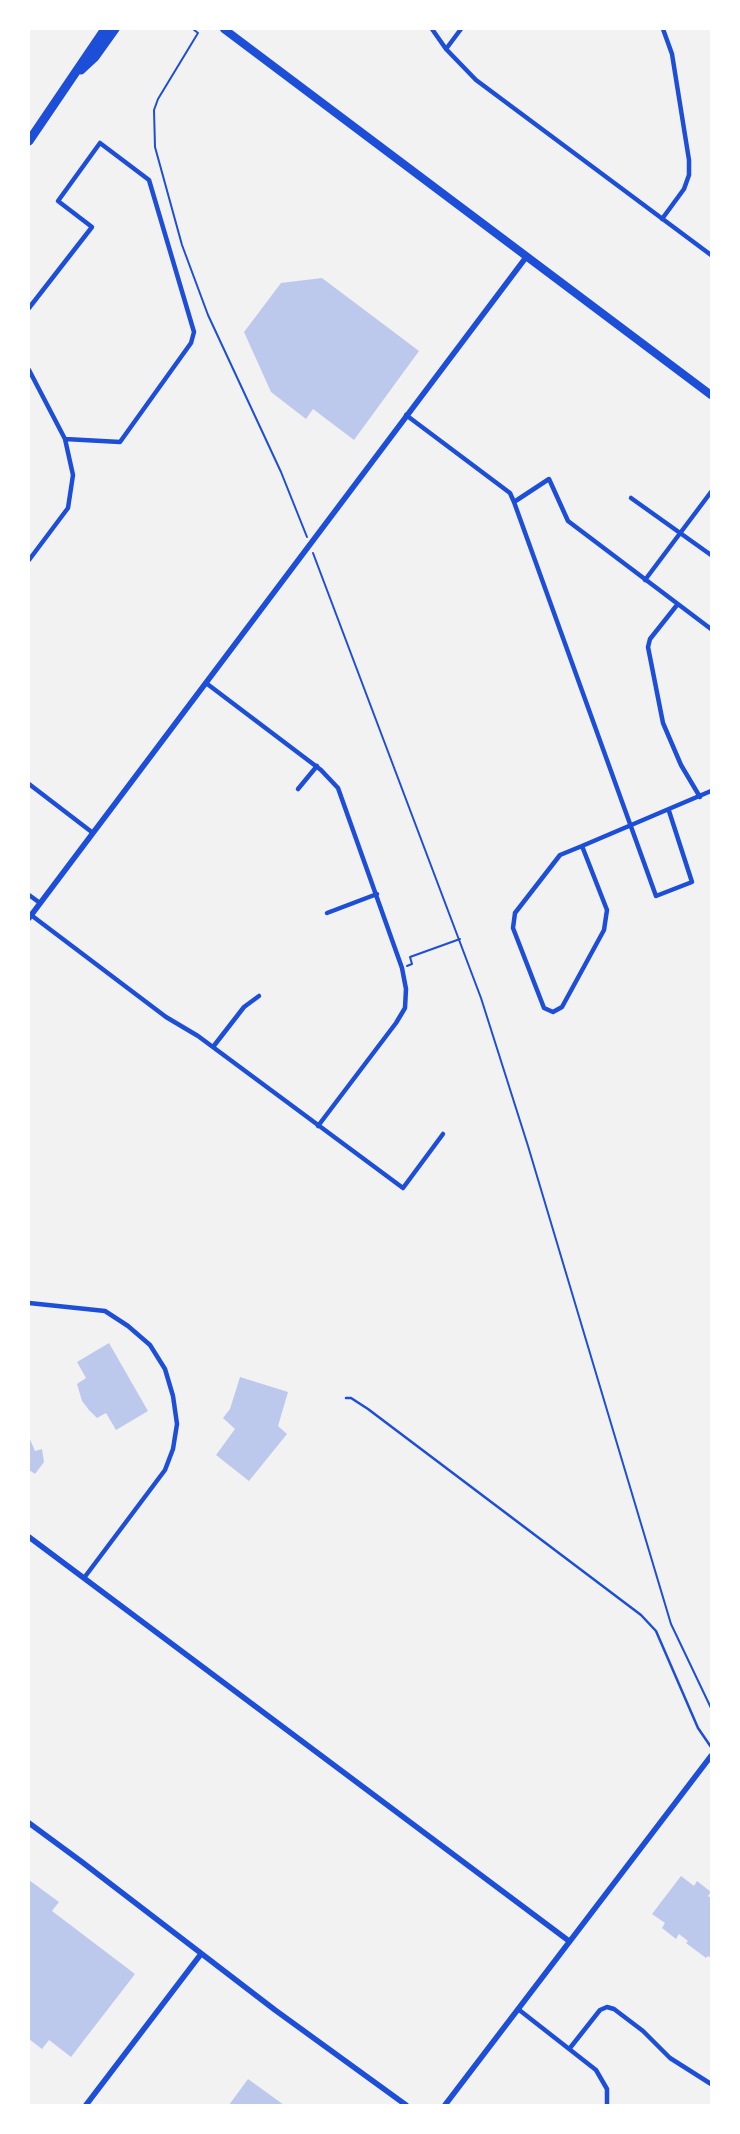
<!DOCTYPE html>
<html>
<head>
<meta charset="utf-8">
<style>
	body { margin:0 }
	#map { position:relative; width:740px; height:2134px; overflow:hidden; background:#f2f2f2; font-family:"Fira Sans",sans-serif }
	canvas { display:block }
	.frame { position:absolute; inset:0; border:30px solid #fff; pointer-events:none }
</style>
</head>
<body>
<div id="map">
<canvas width="740" height="2134"></canvas>
<div class="frame"></div>
</div>
<script>
const c = document.querySelector('canvas').getContext('2d');
c.lineJoin = 'round';
function fillPath(path, color) {
  c.fillStyle = color;
  c.fill(path, 'evenodd');
}
function toPath(rows) {
  const path = new Path2D();
  for (const r of rows) {
    path.moveTo(r[0], r[1]);
    for (let i = 2; i < r.length; i += 2) path.lineTo(r[i], r[i + 1]);
  }
  return path;
}
function stroke(path, color, width, dash) {
  c.strokeStyle = color;
  c.lineWidth = width;
  c.lineCap = dash ? 'butt' : 'round';
  c.setLineDash(dash || []);
  c.stroke(path);
}
const building = toPath([
	[322,278,419,351,354,440,313,409,306,419,271,392,244,332,281,283],
	[109,1343,148,1411,116,1430,106,1413,97,1418,89,1410,82,1401,77,1384,86,1378,77,1362],
	[240,1377,288,1392,278,1426,287,1434,249,1481,216,1455,235,1429,223,1418,230,1409],
	[29,1437,35,1451,42,1449,44,1462,35,1474,29,1470],
	[681,1876,694,1886,697,1881,711,1892,708,1896,711,1898,711,1958,708,1956,706,1958,686,1943,688,1941,679,1934,676,1939,662,1928,665,1923,652,1914],
	[29,1880,59,1902,52,1911,135,1974,71,2057,49,2040,42,2049,29,2039],
	[248,2079,284,2105,229,2105]
]);
const path = toPath([
	[193,29,198,33,158,99,154,110,155,147,182,245,208,315,281,472,307,537],
	[313,553,481,998,528,1146,671,1624,711,1708],
	[407,966,412,964,410,957,460,939]
]);
const service = toPath([
	[346,1398,351,1398,368,1409,641,1615,656,1631,698,1728,711,1747]
]);
const minor = toPath([
	[432,29,446,49,476,80,711,255],
	[446,49,461,29],
	[662,219,684,189,689,175,689,160,672,54,663,29],
	[29,308,92,227,58,201,100,143,149,180,194,332,191,343,120,442,65,439],
	[29,370,65,439,73,475,68,508,29,560],
	[406,415,510,493,514,502,549,479,568,521,711,629],
	[631,498,711,555],
	[514,502,656,896,692,882,669,811],
	[645,580,711,492],
	[677,605,650,639,648,647,663,723,681,765,700,797],
	[206,683,321,770,338,788,402,968,406,989,405,1008,396,1023,318,1126],
	[29,784,93,833],
	[298,789,317,766],
	[582,846,607,910,604,930,562,1007,553,1012,544,1008,513,928,515,913,560,855,582,846],
	[582,846,711,791],
	[29,895,40,903],
	[327,913,377,894],
	[31,915,166,1017,198,1036,403,1188,443,1134],
	[213,1047,244,1007,259,996],
	[29,1303,105,1311,128,1326,150,1345,165,1369,173,1396,177,1424,173,1449,165,1470,84,1578],
	[518,2009,596,2070,607,2089,607,2105],
	[570,2048,600,2010,607,2007,614,2009,643,2031,670,2058,711,2084]
]);
const tertiary = toPath([
	[29,918,527,256],
	[29,1537,569,1941],
	[29,1823,82,1862,275,2010,406,2105],
	[86,2105,201,1954],
	[445,2105,711,1756]
]);
const primary = toPath([
	[224,29,711,395]
]);
const motorway = toPath([
	[81,70,95,57,115,29],
	[29,141,105,29]
]);
fillPath(building, '#bdc9ec');
stroke(path, '#1d4ed8', 2);
stroke(service, '#1d4ed8', 2.5);
stroke(minor, '#1d4ed8', 4.5);
stroke(tertiary, '#1d4ed8', 5.5);
stroke(primary, '#1d4ed8', 8);
stroke(motorway, '#1d4ed8', 9);
</script>
</body>
</html>
